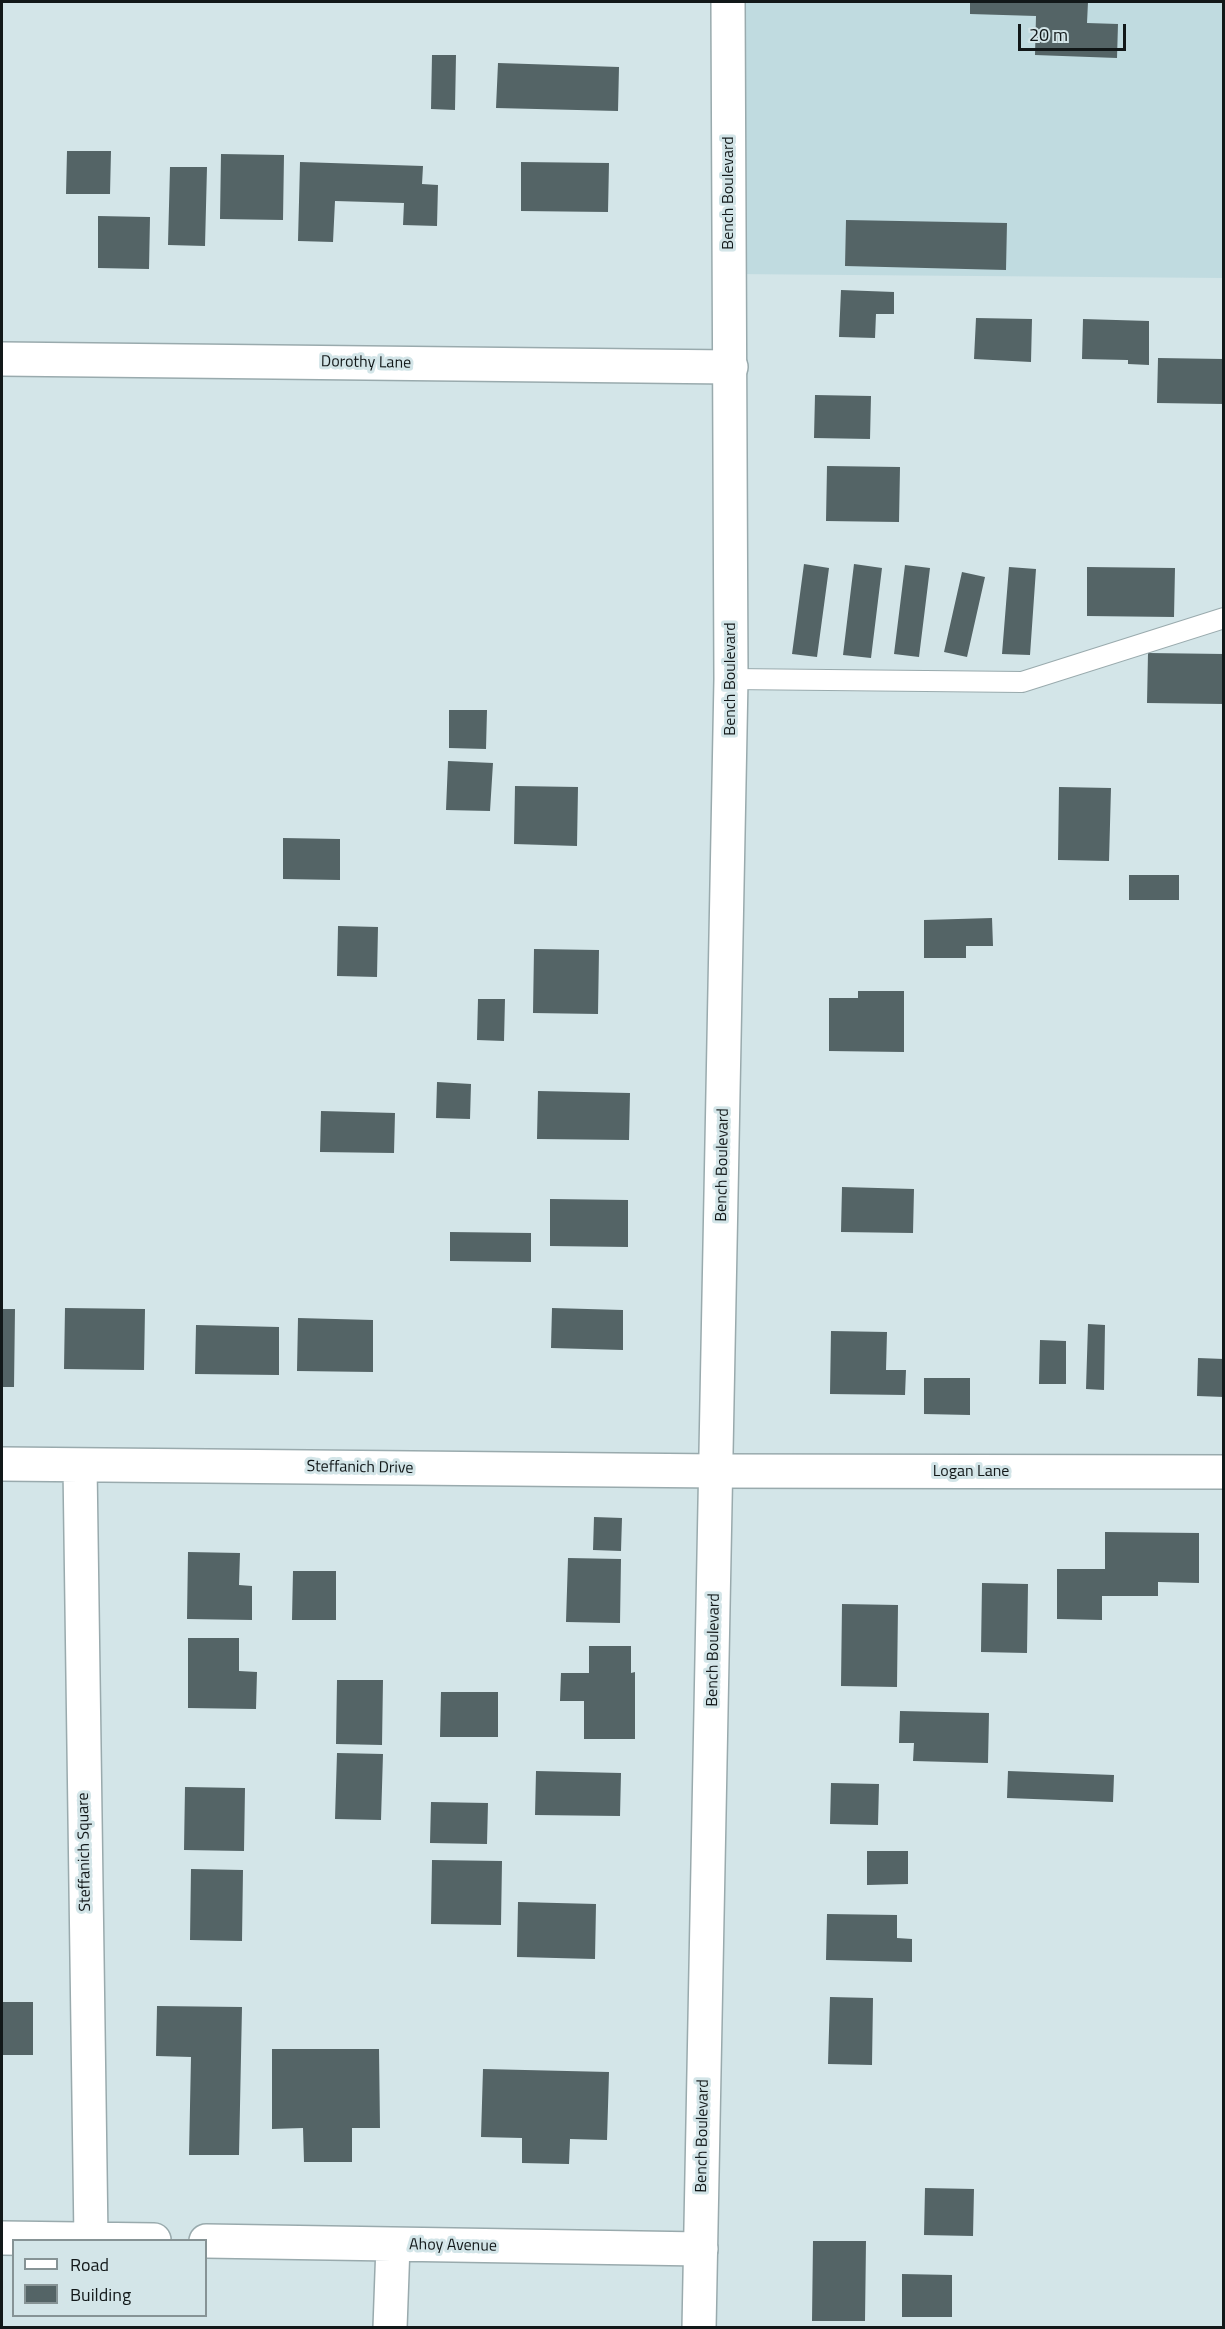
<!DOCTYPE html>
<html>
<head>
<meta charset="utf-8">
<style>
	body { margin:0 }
	#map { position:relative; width:1225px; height:2329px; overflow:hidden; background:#d3e5e8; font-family:"Titillium Web",sans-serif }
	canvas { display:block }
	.frame { position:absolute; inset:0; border:3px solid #121819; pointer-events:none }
	.legend { position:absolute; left:12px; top:2239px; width:195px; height:78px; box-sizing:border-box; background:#d3e5e8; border:2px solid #869395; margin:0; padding:8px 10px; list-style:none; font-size:18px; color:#121819 }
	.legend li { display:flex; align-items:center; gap:12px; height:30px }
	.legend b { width:30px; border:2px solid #869395 }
	.scale { position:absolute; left:1018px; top:24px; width:108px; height:27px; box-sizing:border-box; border:3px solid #121819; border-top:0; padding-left:8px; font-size:18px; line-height:21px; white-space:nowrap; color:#121819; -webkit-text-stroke:4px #d3e5e8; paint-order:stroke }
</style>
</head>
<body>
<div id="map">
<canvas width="1225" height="2329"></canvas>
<div class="frame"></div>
<ul class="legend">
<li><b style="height:8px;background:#fff"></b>Road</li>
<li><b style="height:16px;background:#546466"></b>Building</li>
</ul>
<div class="scale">20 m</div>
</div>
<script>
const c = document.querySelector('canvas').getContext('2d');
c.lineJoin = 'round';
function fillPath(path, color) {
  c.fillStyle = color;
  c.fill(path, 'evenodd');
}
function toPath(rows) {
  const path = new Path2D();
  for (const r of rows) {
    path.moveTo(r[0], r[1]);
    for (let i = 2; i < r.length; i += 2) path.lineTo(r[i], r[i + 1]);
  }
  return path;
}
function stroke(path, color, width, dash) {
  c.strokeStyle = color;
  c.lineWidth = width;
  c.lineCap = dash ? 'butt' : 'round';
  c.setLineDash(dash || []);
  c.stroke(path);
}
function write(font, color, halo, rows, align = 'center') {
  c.font = font + ' "Titillium Web",sans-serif';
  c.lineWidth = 6;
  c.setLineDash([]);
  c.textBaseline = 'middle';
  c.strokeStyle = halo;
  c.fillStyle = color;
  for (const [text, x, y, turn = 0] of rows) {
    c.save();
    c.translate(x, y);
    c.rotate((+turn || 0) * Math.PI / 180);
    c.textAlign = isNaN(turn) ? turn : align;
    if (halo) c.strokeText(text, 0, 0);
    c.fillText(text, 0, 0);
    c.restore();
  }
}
const built = toPath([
	[730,2,1223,2,1223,278,730,274]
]);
const building = toPath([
	[970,2,1088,2,1087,23,1118,24,1117,58,1035,55,1036,16,970,14],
	[432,55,456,55,455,110,431,109],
	[498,63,619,67,618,111,496,108],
	[67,151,111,151,110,194,66,194],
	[221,154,284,155,283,220,220,219],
	[300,162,423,166,422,184,438,185,437,226,403,225,404,203,335,201,333,242,298,241],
	[521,162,609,163,608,212,521,211],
	[170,167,207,167,205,246,168,245],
	[98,216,150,217,149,269,98,268],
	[846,220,1007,223,1006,270,845,266],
	[841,290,894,292,894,314,876,314,875,338,839,337],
	[976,318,1032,319,1031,362,974,359],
	[1083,319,1149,321,1149,365,1128,364,1128,360,1082,359],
	[1158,358,1224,359,1224,404,1157,403],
	[815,395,871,396,870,439,814,438],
	[827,466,900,467,899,522,826,521],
	[804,564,829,568,817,657,792,654],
	[854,564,882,568,871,658,843,655],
	[905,565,930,568,919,657,894,654],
	[1009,567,1036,569,1030,655,1002,654],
	[1087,567,1175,568,1174,617,1087,616],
	[962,572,985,577,967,657,944,652],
	[1148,653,1224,654,1224,704,1147,703],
	[449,710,487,710,486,749,449,748],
	[448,761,493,763,490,811,446,810],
	[515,786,578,787,577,846,514,844],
	[1059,787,1111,788,1109,861,1058,860],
	[283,838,340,839,340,880,283,879],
	[1129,875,1179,875,1179,900,1129,900],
	[992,918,993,946,966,946,966,958,924,958,924,920],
	[338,926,378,927,377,977,337,976],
	[534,949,599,950,598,1014,533,1013],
	[858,991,904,991,904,1052,829,1051,829,998,858,998],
	[478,999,505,999,504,1041,477,1040],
	[437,1082,471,1084,470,1119,436,1118],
	[538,1091,630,1093,629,1140,537,1139],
	[321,1111,395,1113,394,1153,320,1152],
	[842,1187,914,1189,913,1233,841,1232],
	[550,1199,628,1200,628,1247,550,1246],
	[450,1232,531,1233,531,1262,450,1261],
	[65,1308,145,1309,144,1370,64,1369],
	[552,1308,623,1310,623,1350,551,1348],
	[2,1309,15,1309,14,1387,2,1387],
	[298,1318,373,1320,373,1372,297,1371],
	[1088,1324,1105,1325,1104,1390,1086,1389],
	[196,1325,279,1327,279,1375,195,1374],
	[831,1331,887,1332,886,1370,906,1370,905,1395,830,1394],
	[1040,1340,1066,1341,1066,1384,1039,1384],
	[1198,1358,1224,1359,1224,1397,1197,1396],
	[924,1378,970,1378,970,1415,924,1414],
	[594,1517,622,1518,621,1551,593,1550],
	[1105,1532,1199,1533,1199,1583,1158,1582,1158,1596,1102,1596,1102,1620,1057,1619,1057,1569,1105,1569],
	[188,1552,240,1553,239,1585,252,1586,252,1620,187,1619],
	[568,1558,621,1559,620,1623,566,1622],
	[293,1571,336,1571,336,1620,292,1620],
	[982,1583,1028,1584,1027,1653,981,1652],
	[842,1604,898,1605,897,1687,841,1686],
	[188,1638,239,1638,239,1671,257,1672,256,1709,188,1708],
	[589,1646,631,1646,631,1673,635,1672,635,1739,584,1739,584,1701,560,1701,561,1673,589,1673],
	[337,1680,383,1680,382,1745,336,1744],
	[441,1692,498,1692,498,1737,440,1737],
	[900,1711,989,1713,988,1763,913,1761,914,1743,899,1743],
	[337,1753,383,1754,381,1820,335,1819],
	[536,1771,621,1773,620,1816,535,1815],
	[1008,1771,1114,1775,1113,1802,1007,1798],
	[831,1783,879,1784,878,1825,830,1824],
	[185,1787,245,1788,244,1851,184,1850],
	[431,1802,488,1803,487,1844,430,1843],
	[867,1851,908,1851,908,1884,867,1885],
	[432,1860,502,1861,501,1925,431,1924],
	[191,1869,243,1870,242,1941,190,1940],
	[518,1902,596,1904,595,1959,517,1957],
	[827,1914,897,1915,897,1938,912,1939,912,1962,826,1960],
	[830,1997,873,1998,872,2065,828,2064],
	[2,2002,33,2002,33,2055,2,2055],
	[157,2006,242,2007,239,2155,189,2155,191,2057,156,2056],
	[272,2049,379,2049,380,2128,352,2128,352,2162,304,2162,303,2128,272,2129],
	[483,2069,609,2072,607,2140,570,2139,569,2164,522,2163,522,2138,481,2137],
	[925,2188,974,2189,973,2236,924,2235],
	[813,2241,866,2241,865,2321,812,2321],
	[902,2274,952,2275,952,2317,902,2317]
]);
const service = toPath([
	[731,679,1022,682,1224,618]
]);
const minor = toPath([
	[2,359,731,367],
	[2,1464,718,1471,1224,1472],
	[80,1465,91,2239],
	[2,2238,154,2240],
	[206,2241,701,2249],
	[390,2328,393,2245]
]);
const secondary = toPath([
	[699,2328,731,679,728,2]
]);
const streetNames = [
	["Bench Boulevard",729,193,-90],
	["Dorothy Lane",366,363,1],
	["Bench Boulevard",731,679,-90],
	["Bench Boulevard",723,1165,-89],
	["Steffanich Drive",360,1468,1],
	["Logan Lane",971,1472],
	["Bench Boulevard",714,1650,-89],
	["Steffanich Square",85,1852,-91],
	["Bench Boulevard",703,2136,-89],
	["Ahoy Avenue",453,2246,1]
];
fillPath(built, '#c0dbe0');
fillPath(building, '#546466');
stroke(service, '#99aaad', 22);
stroke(minor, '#99aaad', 36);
stroke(secondary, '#99aaad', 36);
stroke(service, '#fff', 20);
stroke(minor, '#fff', 33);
stroke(secondary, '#fff', 33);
write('16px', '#121819', '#d3e5e8', streetNames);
</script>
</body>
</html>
